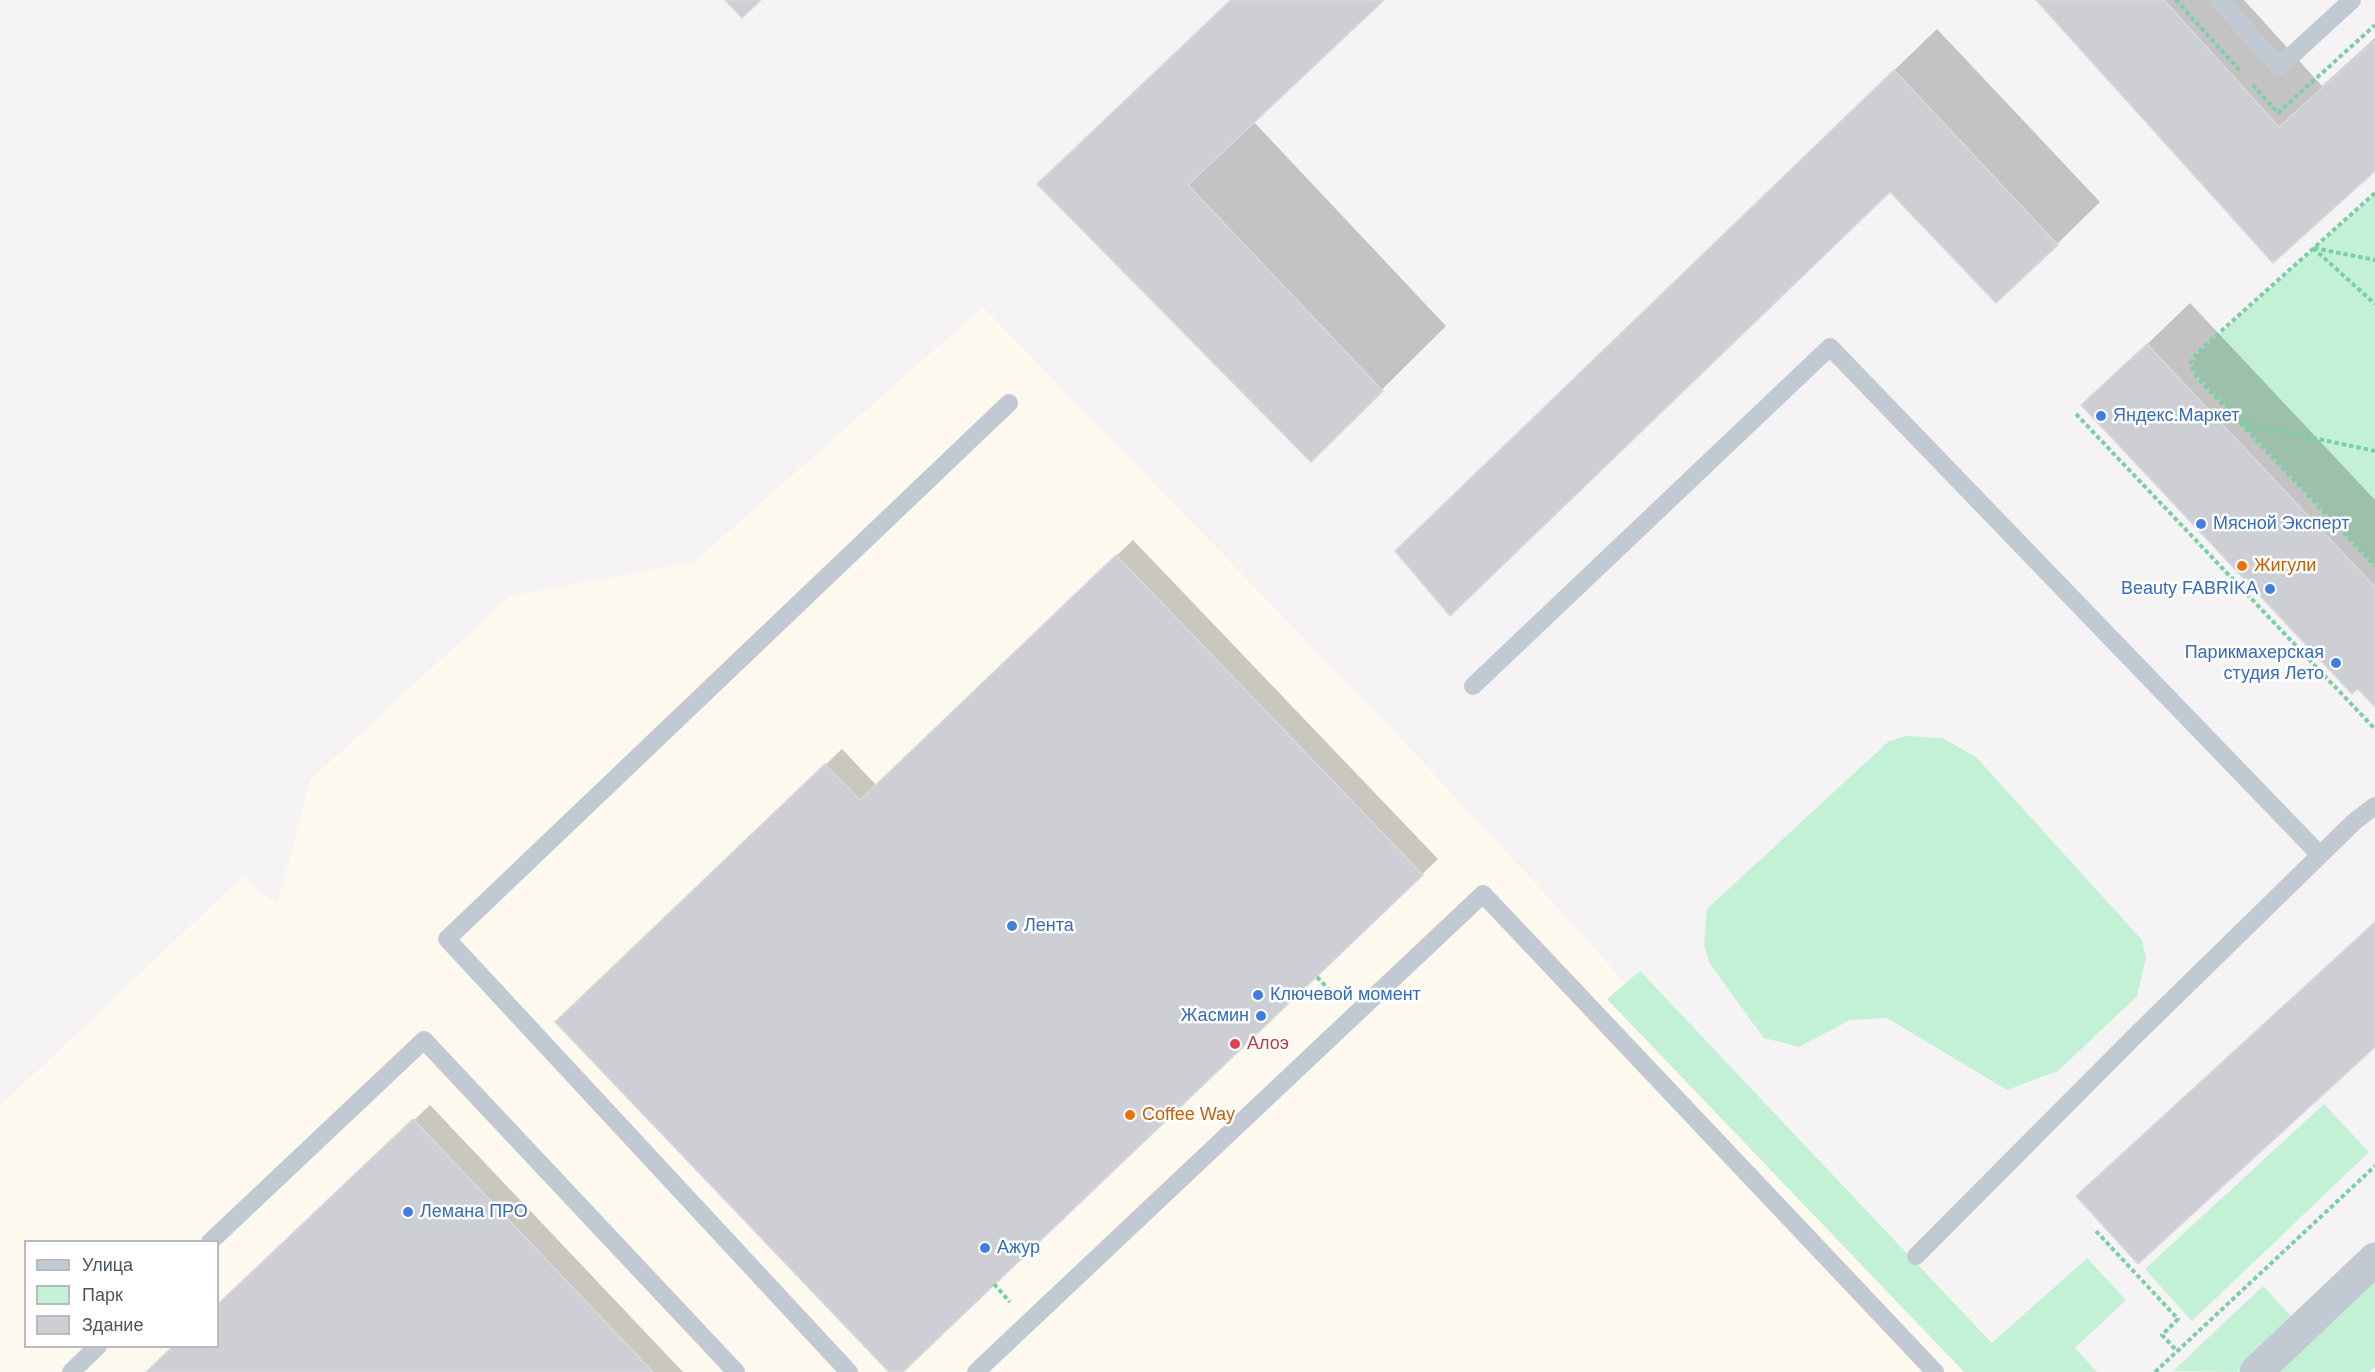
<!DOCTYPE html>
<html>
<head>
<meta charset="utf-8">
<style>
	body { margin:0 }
	#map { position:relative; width:2375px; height:1372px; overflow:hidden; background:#f5f3f3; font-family:Arial,sans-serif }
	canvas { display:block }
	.legend { position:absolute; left:24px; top:1240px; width:195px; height:108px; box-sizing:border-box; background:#fff; border:2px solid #b7bbc0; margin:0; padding:8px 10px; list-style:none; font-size:18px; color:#4a5661 }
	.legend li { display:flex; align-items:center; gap:12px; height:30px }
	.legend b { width:30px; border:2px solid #b7bbc0 }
</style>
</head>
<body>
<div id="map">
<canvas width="2375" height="1372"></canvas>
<ul class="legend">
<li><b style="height:8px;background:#c1cad2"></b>Улица</li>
<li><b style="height:16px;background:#c3f1d5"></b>Парк</li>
<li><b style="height:16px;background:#cdcfd5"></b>Здание</li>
</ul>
</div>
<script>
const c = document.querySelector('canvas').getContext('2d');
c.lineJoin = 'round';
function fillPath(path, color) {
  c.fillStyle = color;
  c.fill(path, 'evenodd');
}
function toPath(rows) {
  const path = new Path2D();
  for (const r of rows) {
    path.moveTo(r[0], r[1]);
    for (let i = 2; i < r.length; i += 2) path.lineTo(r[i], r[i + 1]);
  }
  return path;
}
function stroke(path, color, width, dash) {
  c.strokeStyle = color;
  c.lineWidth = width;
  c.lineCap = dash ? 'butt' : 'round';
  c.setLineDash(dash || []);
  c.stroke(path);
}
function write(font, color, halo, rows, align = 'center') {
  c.font = font + ' Arial,sans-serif';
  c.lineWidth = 5;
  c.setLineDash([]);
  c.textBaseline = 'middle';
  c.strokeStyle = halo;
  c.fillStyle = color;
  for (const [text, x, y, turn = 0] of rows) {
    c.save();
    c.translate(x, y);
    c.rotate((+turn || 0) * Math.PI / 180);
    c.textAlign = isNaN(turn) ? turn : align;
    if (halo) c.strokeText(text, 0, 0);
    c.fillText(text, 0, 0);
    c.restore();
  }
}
const commercial = toPath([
	[983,307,1390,727,1574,925,1741,1116,1760,1097,2021,1372,0,1372,0,1106,243,876,277,905,310,780,510,596,694,562],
	[26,1242,218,1242,218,1346,26,1346]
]);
const green = toPath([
	[2375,194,2375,565,2196,374,2193,363,2199,353],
	[1905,736,1942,738,1976,757,2142,940,2146,958,2137,996,2058,1071,2007,1090,1887,1018,1850,1020,1799,1047,1764,1038,1710,964,1704,946,1707,909,1888,742],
	[1640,971,1992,1343,2087,1258,2126,1300,2075,1348,2097,1372,1964,1372,1607,999],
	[2324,1104,2369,1152,2192,1321,2145,1269],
	[2375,1271,2375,1367,2369,1372,2269,1372],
	[2263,1286,2294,1319,2237,1372,2173,1371]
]);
const shadow = toPath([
	[1230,0,1382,0,1253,121,1446,326,1311,460,1039,184],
	[2038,0,2244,0,2322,86,2375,38,2375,169,2274,260],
	[1937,29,2100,202,2057,244,1996,301,1890,189,1439,509],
	[2190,303,2375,500,2375,705,2084,405],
	[1133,540,1438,859,900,1372,891,1372,572,1007,842,749,876,785],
	[2375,922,2375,1045,2078,1196,2101,1173],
	[430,1105,683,1372,147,1372,218,1346,218,1305]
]);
const building = toPath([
	[725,0,761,0,742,18,725,0],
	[1231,0,1384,0,1188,185,1383,391,1311,462,1037,184,1231,0],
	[2036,0,2164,0,2279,127,2375,40,2375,171,2273,263,2036,0],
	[1894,70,2058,245,1996,303,1890,192,1450,616,1395,551,1894,70],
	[2147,344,2375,587,2375,707,2358,689,2352,694,2081,405,2147,344],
	[1116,555,1423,875,903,1372,889,1372,555,1022,825,764,860,800,1116,555],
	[2375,922,2375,1047,2138,1264,2076,1196,2375,922],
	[413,1119,653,1372,146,1372,173,1346,218,1346,218,1304,413,1119]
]);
const path = toPath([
	[2176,0,2240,71],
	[2253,85,2278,113,2375,25],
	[2375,193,2198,352,2191,362,2195,375,2375,566],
	[2313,248,2375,304],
	[2314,248,2375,260],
	[2076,414,2375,729],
	[2239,422,2375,451],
	[1317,977,1335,996],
	[2096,1231,2178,1319,2162,1335,2177,1351],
	[994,1284,1010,1302],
	[2155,1372,2375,1166]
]);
const lane = toPath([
	[2219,0,2279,67,2352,0],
	[1473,686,1830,347,2320,855],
	[210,1242,424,1040,736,1372],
	[1916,1256,2136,1035,2355,821,2375,806],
	[71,1372,98,1346],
	[849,1372,447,939,1009,403],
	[976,1372,1483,894,1935,1372]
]);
const street = toPath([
	[2256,1372,2375,1259]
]);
const markers = [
	[2101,416,6,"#3f7fe0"],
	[2201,524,6,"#3f7fe0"],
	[2242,566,6,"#e8710a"],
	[2270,589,6,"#3f7fe0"],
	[2336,663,6,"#3f7fe0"],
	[1012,926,6,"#3f7fe0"],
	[1258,995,6,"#3f7fe0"],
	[1261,1016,6,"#3f7fe0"],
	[1235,1044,6,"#e0444e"],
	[1130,1115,6,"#e8710a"],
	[408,1212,6,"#3f7fe0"],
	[985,1248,6,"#3f7fe0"]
];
const shopNames = [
	["Яндекс.Маркет",2113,416],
	["Мясной Эксперт",2213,524],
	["Beauty FABRIKA",2258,589,"right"],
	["Парикмаxерская",2324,653,"right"],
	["студия Лето",2324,674,"right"],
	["Лента",1024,926],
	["Ключевой момент",1270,995],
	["Жасмин",1249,1016,"right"],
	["Лемана ПРО",420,1212],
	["Ажур",997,1248]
];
const foodNames = [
	["Жигули",2254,566],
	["Coffee Way",1142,1115]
];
const healthNames = [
	["Алоэ",1247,1044]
];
fillPath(commercial, '#fdf9ef');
fillPath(green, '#c3f1d5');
fillPath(shadow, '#0003');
fillPath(building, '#cdcfd5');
stroke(building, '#d7d9de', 1.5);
stroke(path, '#7ad0a6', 4, [4.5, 3]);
stroke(lane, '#c1cad2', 18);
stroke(street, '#c1cad2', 33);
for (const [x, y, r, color] of markers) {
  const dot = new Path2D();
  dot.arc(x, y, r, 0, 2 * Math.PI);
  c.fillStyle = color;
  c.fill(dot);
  stroke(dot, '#fff', 2);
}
write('18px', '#366cbe', '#fff', shopNames, 'left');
write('18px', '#c56008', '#fff', foodNames, 'left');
write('18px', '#be3a42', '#fff', healthNames, 'left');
</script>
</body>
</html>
